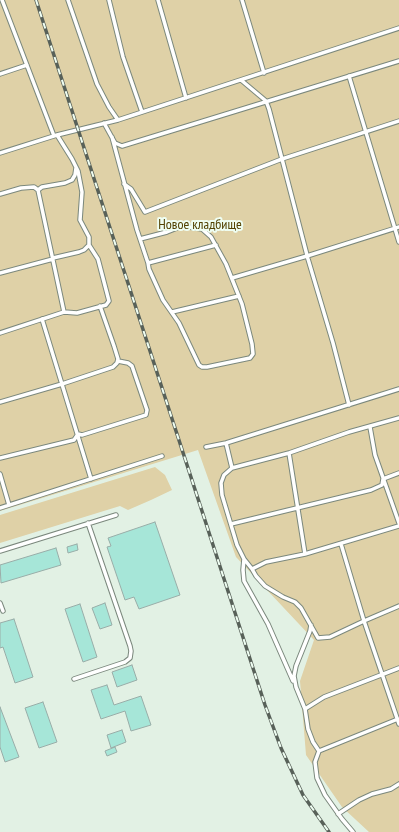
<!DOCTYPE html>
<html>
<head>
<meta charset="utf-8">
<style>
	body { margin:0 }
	canvas { display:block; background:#e2f1e4 }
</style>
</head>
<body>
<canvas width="399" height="832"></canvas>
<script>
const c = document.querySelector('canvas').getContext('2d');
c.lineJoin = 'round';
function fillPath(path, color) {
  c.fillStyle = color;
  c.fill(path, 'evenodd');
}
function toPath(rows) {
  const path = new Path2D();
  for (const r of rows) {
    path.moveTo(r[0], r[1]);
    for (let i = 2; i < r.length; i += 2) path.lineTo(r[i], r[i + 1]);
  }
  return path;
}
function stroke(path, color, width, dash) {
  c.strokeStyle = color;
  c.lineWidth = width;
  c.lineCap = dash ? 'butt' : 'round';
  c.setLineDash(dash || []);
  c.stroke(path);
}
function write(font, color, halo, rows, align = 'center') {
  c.font = font + ' "PT Sans Narrow",sans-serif';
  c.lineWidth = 4;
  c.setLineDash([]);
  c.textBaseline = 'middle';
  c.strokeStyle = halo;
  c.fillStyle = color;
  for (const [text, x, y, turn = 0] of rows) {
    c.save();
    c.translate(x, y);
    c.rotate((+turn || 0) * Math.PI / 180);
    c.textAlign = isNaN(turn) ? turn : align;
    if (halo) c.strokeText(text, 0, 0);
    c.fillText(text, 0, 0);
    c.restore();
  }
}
const green = toPath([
	[0,0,399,0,399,832,369,832,342,807,306,755,300,681,314,640,236,557,198,450,0,511],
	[155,467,165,475,172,490,151,500,128,510,120,506,0,543,0,515]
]);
const building = toPath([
	[155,522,180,595,139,609,134,597,125,600,107,547,111,546,108,538,155,522],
	[77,544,78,550,68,553,67,547,77,544],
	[56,548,61,565,1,583,0,565,56,548],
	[105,603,112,625,100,629,92,608,105,603],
	[80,604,97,657,83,662,65,609,80,604],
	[14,619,33,677,15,683,3,647,0,648,0,623,14,619],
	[132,665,137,680,117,687,112,672,132,665],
	[107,685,114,705,141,696,151,725,131,731,125,711,101,719,91,690,107,685],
	[43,702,57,742,39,748,25,708,43,702],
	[0,707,19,757,5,762,0,747,0,707],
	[122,730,126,742,111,748,107,735,122,730],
	[115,747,117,752,107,756,105,751,115,747]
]);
const service = toPath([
	[2,0,54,136],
	[68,0,97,84,109,107,118,120],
	[109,0,123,57,142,112],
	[158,0,186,98],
	[242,0,264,73],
	[0,74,27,65],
	[349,76,399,242],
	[241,80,266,101,269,109,308,259,333,343,349,405],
	[104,123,115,143,122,146,399,61],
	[112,137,137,230,148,263,149,269,163,300,179,323,199,365,202,367,207,367,250,358,253,354,252,344,242,304,226,264,211,237,202,229,182,226,167,232,140,239],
	[0,153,57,135,118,120,399,28],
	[124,184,131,189,145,212,282,159,399,121],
	[38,190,64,312],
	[0,194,21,188,34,187,38,190,42,187,65,183,72,180,75,175,76,168],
	[53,258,79,252,84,250,89,245],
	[148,263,216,245],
	[0,273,53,259],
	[232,278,307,256,399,227],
	[172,312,239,296],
	[42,319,91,479],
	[0,333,64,312,77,313,106,305,109,301,98,259,89,245,89,237,80,220,82,192,78,171,72,159,57,135],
	[0,402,62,384,113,367,117,363,118,359,114,346,100,306],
	[370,427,375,455,399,523],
	[226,443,232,468,224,475,221,483,222,495,237,545,244,559,252,569,256,576,265,586,283,597,295,602,301,608,318,638,330,637,364,621,341,544],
	[206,447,226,443,399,389],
	[289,453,305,554],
	[0,458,74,440,78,434,82,435,146,415,147,410,132,366,128,363,118,361],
	[232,468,289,453,349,432,399,418],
	[0,474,9,505],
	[0,508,162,456],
	[231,524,371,490,382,485,383,479,399,473],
	[0,551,116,515],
	[244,559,243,570,244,581,268,624,293,681],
	[252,569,266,562,305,554,399,526],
	[0,603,3,611],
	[399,606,364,621,399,724],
	[311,625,310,631,296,666,294,676,296,687,305,709,308,729,313,742,319,751,315,762,317,778,325,795,342,819,353,832],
	[74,679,125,662,130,658,131,651,130,646,88,523],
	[305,709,324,697,399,668],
	[319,751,398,719],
	[338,814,359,800,372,794,391,789,399,784]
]);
const rail = toPath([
	[36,0,265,705,281,748,303,795,329,832]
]);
const parkNames = [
	["Новое кладбище",200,225]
];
fillPath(green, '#dfd1a7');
fillPath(building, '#a6e6d8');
stroke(building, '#99ada8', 1);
stroke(service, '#7b887d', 5.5);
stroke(service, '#fff', 3.5);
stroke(rail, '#586159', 3.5);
stroke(rail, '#effef2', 2, [6]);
write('14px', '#524101', '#effef2', parkNames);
</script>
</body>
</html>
